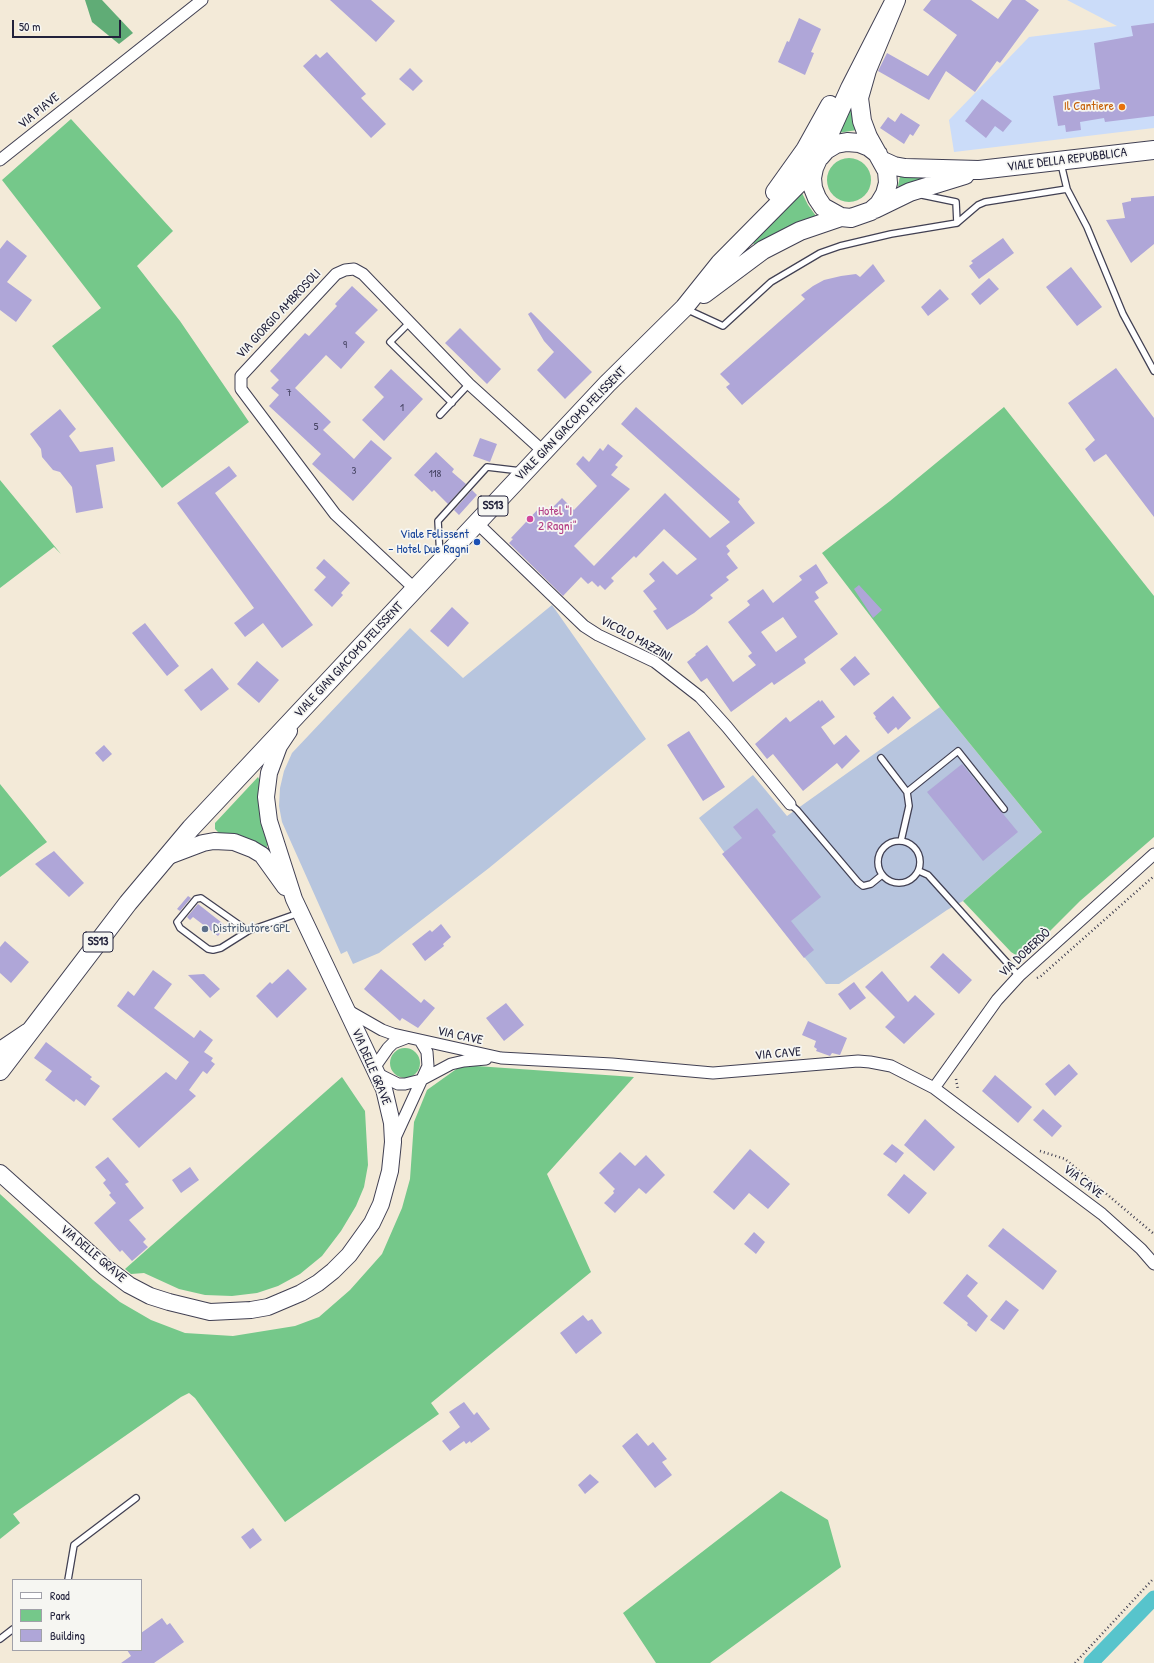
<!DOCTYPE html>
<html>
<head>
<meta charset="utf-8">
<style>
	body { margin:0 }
	#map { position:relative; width:1154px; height:1663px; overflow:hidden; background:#f3ead8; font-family:"Patrick Hand",sans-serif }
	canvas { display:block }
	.legend { position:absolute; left:12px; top:1579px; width:130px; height:72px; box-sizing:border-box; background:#f6f6f2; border:1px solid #a1a1a9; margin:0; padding:5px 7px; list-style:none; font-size:12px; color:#22223b }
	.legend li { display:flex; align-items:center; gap:8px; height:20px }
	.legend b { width:20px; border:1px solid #a1a1a9 }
	.scale { position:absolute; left:12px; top:20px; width:109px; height:18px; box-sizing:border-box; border:2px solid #22223b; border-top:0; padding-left:5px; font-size:12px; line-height:14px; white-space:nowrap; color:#22223b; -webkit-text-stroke:3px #f6f6f2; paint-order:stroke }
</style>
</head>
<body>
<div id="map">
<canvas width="1154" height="1663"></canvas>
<ul class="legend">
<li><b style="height:5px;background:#fff"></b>Road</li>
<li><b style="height:11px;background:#75c88a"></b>Park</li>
<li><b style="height:11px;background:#afa6d8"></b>Building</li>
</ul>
<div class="scale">50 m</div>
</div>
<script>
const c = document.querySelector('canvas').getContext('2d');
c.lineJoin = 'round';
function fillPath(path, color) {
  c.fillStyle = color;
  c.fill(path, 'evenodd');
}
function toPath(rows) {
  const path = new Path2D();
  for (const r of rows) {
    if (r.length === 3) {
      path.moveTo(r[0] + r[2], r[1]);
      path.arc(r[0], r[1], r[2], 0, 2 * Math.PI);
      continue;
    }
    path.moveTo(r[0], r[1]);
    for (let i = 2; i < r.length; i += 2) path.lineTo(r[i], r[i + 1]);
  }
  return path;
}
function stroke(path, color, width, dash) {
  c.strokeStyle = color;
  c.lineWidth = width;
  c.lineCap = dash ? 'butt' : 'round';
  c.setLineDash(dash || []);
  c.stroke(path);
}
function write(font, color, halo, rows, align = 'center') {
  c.font = font + ' "Patrick Hand",sans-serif';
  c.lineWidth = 3.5;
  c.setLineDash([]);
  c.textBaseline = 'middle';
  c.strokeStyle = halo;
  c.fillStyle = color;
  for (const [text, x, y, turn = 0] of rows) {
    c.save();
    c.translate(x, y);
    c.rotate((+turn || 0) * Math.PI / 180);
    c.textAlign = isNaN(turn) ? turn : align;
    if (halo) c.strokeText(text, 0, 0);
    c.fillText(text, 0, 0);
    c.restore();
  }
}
const built = toPath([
	[1067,0,1154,0,1154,128,954,152,949,120,1029,37,1117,26]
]);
const industrial = toPath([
	[552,605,646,739,489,868,379,953,353,964,347,951,341,954,282,822,279,806,280,788,284,771,292,753,410,628,463,678],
	[940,707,1042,832,963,901,947,910,839,984,826,984,776,922,699,818,753,775,787,816]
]);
const green = toPath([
	[851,106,857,130,838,133],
	[71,119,173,231,137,266,180,321,249,422,162,488,52,346,101,308,2,180],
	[849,180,22],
	[900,176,924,177,925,178,900,188,898,186],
	[799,192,802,193,808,205,816,216,755,245,753,243],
	[1004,407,1154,596,1154,837,1080,901,1022,959,1011,952,963,901,1042,832,940,707,822,553,890,501],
	[0,480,61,554,54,547,0,588],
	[258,777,260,781,259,793,260,821,268,844,266,849,220,834,215,829,215,823],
	[0,784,47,842,0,877],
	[405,1063,15],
	[462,1065,634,1077,547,1174,591,1272,431,1403,439,1414,285,1522,195,1398,189,1393,181,1397,13,1514,20,1523,0,1539,0,1194,93,1280,120,1302,151,1320,185,1333,233,1336,295,1326,319,1317,350,1290,382,1254,402,1208,410,1179,414,1122,427,1090],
	[342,1077,365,1111,368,1165,364,1187,356,1206,341,1231,322,1256,300,1274,278,1286,257,1293,232,1296,205,1295,179,1289,144,1273,131,1274,125,1269],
	[781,1491,828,1520,841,1567,710,1663,656,1663,623,1613]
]);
const forest = toPath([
	[85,0,102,0,133,33,119,44,92,22]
]);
const canal = toPath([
	[1091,1663,1154,1598]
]);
const building = toPath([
	[330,0,371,0,395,21,376,42],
	[931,0,971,0,998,19,1012,0,1025,0,1039,10,1000,63,997,61,975,92,946,71,929,100,878,71,887,53,928,76,957,35,923,10],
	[799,18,821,29,811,52,814,53,805,75,778,62,787,41,789,42],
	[1154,23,1154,116,1105,122,1104,118,1080,122,1081,130,1066,132,1065,125,1058,126,1053,96,1100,89,1094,43,1133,36,1131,26],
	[327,52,366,94,361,98,386,124,371,138,303,66,316,54,320,58],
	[410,68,423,81,413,91,399,79],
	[982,99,1012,121,1003,132,995,126,986,138,965,121],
	[901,113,920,125,913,136,910,134,904,144,880,128,888,117,895,122],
	[1154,196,1154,244,1131,263,1106,220,1125,218,1122,203,1131,201,1131,198],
	[1003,238,1014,253,979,279,969,266,973,263,971,261],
	[7,240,27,256,7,282,32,300,16,322,0,310,0,249],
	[873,264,885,281,742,405,726,387,730,384,720,374,805,299,801,295,813,286,824,280,841,276,856,274,860,277],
	[1071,267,1102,307,1077,326,1046,287],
	[989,278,999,289,980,305,971,294],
	[352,286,378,310,355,333,365,342,341,369,326,355,295,388,331,422,323,430,354,459,371,440,392,458,353,501,312,464,321,454,269,406,279,395,271,388,279,380,270,371,305,333,309,336,337,306,335,304],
	[940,289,949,299,928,316,921,307],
	[531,312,592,372,565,399,537,370,554,352,544,341,528,314],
	[460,328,501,369,487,384,445,343],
	[1116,368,1154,418,1154,517,1106,454,1094,462,1085,449,1095,440,1068,403],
	[391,369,423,399,384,441,362,420,384,397,374,387],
	[636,407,740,499,738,502,755,523,726,546,730,551,727,554,738,568,726,577,729,580,710,595,713,598,694,613,667,630,653,611,657,609,643,591,655,581,649,574,663,561,677,575,697,559,664,529,636,558,634,556,611,578,614,581,605,590,600,585,598,587,592,581,588,584,581,577,563,596,509,543,513,539,511,538,540,507,547,513,562,498,574,510,597,486,576,464,583,456,589,462,600,448,603,451,608,444,623,456,615,465,618,467,611,475,630,489,574,546,594,566,665,493,710,538,730,522,621,424],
	[60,409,76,429,69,436,80,452,113,447,115,461,96,465,103,508,76,513,72,487,60,472,53,470,42,457,41,449,30,434],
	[480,438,497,444,490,462,473,456],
	[436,452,454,469,452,472,466,484,448,504,434,490,432,492,414,475],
	[229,466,237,476,215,493,313,625,282,648,263,623,245,637,234,623,254,608,177,503],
	[472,490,477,495,459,515,454,510],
	[324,559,350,583,341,593,343,595,332,607,314,590,326,577,316,568],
	[816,564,828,583,815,592,819,598,814,601,838,634,804,659,806,663,774,685,772,682,731,712,707,678,701,682,687,662,696,655,695,654,707,645,733,682,756,665,748,656,752,653,728,622,750,605,747,601,763,589,773,603,802,580,799,576],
	[783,617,797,637,776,652,761,632],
	[859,585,882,610,873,618,854,589],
	[452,607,469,623,448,647,430,631],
	[145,623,179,666,167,676,132,633],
	[855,656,870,674,854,686,840,669],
	[257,661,279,680,259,703,237,684],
	[212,668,229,689,201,711,184,690],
	[893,696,911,718,898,730,896,727,888,734,875,718,876,717,873,713],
	[819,700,820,702,822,700,835,717,821,727,834,745,846,735,860,751,842,769,837,763,803,791,773,754,767,759,755,744,786,717,790,722],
	[689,731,725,787,703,801,667,745],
	[104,745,112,754,103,762,95,753],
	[962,764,1018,832,983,861,927,792],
	[757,808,776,832,772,835,821,897,791,921,814,950,804,958,722,854,742,838,733,827],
	[54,851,84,883,69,897,35,864],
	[188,896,191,898,180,911,177,909],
	[198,904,226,926,218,936,193,917,190,920,187,917],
	[441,924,451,937,443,944,444,946,425,961,412,944,430,930,432,932],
	[5,941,29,962,11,983,0,973,0,947],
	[943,953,972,980,959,994,930,967],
	[288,969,307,989,277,1018,256,996,270,982,272,984],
	[381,969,421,1003,424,999,435,1008,418,1028,402,1018,400,1021,364,989],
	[153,970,172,984,154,1008,194,1038,200,1030,213,1040,204,1052,213,1058,211,1061,215,1064,207,1074,203,1071,189,1090,196,1096,139,1148,112,1119,166,1072,176,1080,189,1062,117,1006,128,991,134,996],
	[882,971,908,1002,915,995,935,1014,904,1044,885,1027,895,1017,865,987],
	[204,974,220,989,210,998,188,975],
	[854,982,866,998,850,1010,838,994],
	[506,1003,524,1025,504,1041,486,1018],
	[808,1021,847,1038,840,1055,832,1053,830,1056,816,1051,817,1049,814,1047,816,1041,802,1035],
	[46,1042,92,1077,90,1079,100,1086,85,1106,76,1099,74,1102,45,1080,52,1071,34,1058],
	[1069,1064,1078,1074,1055,1096,1045,1084],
	[995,1075,1032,1107,1018,1123,982,1091],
	[1043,1109,1062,1126,1052,1137,1033,1120],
	[925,1119,955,1147,934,1171,904,1145],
	[892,1144,904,1153,896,1163,883,1154],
	[750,1149,790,1184,768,1209,749,1193,734,1210,713,1192],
	[620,1152,635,1166,646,1155,665,1175,646,1194,639,1188,615,1213,604,1203,614,1193,613,1191,615,1189,599,1173],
	[108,1157,129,1182,125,1184,144,1208,129,1220,146,1239,143,1242,148,1247,132,1261,122,1250,120,1252,94,1223,116,1203,109,1195,111,1193,103,1183,106,1180,95,1167],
	[190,1167,199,1180,181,1193,172,1180],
	[904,1174,927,1193,909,1214,887,1195],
	[1003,1228,1057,1271,1043,1290,988,1246],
	[754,1232,765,1242,756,1254,744,1244],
	[967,1274,978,1283,967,1296,988,1316,976,1332,967,1325,968,1323,943,1303],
	[1006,1300,1019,1310,1004,1330,990,1320],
	[583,1315,588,1321,592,1319,602,1333,576,1354,560,1333],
	[464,1402,474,1415,477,1412,490,1429,471,1443,470,1441,466,1444,464,1441,450,1451,442,1441,460,1427,449,1412],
	[637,1433,648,1446,653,1442,667,1459,662,1462,672,1475,655,1488,622,1446],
	[590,1474,599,1482,585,1494,578,1485],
	[253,1528,262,1540,250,1549,241,1537],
	[162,1618,167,1625,170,1623,184,1642,154,1663,121,1663,131,1656,127,1650,141,1650,141,1633]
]);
const path = toPath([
	[1037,978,1041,976,1154,876],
	[956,1079,958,1090],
	[1040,1151,1065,1159,1154,1234],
	[1075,1663,1154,1578]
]);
const lane = toPath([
	[1061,164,1067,189],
	[957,223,978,205,985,202,1067,189,1087,227,1123,314,1154,371],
	[686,309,723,326,771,282,820,253,840,246,891,234,957,223,956,202,922,195],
	[410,322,390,342,452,403],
	[440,415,469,384],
	[440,556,438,521,487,467,521,471],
	[881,758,907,792,909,806,901,841],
	[907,792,958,751,1004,809],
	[790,804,797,810,858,882,863,886,871,884,882,875],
	[899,862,21],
	[919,871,928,875,1019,976],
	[248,931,201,898,196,899,177,922,180,928,208,949,213,950,221,948,248,931,299,913],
	[68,1580,74,1545,136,1498],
	[0,1639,13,1629]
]);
const street = toPath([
	[0,160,202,0],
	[477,523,584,626,598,635,655,662,700,697,727,727,790,804],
	[415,589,335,514,241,389,241,376,336,274,345,270,354,269,363,274,469,384,544,452],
	[347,1010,382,1030,393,1034,501,1058,612,1064,713,1073,858,1061,870,1062,891,1066,934,1088,1102,1214,1141,1249,1154,1264],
	[374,1068,388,1048,393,1043,406,1038],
	[376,1073,398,1084,405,1084,421,1080,451,1064,464,1061,486,1059],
	[934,1088,997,1000,1019,976,1154,854],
	[394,1140,428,1066,427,1052,421,1042]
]);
const secondary = toPath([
	[166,857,203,843,214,841,234,842,252,849,262,855,285,887],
	[0,1050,27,1032],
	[0,1173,105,1267,129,1285,150,1296,169,1302,210,1312,251,1310,268,1307,301,1293,318,1283,333,1271,349,1255,372,1223,381,1204,390,1171,393,1142,392,1123,384,1089,294,899,269,821,266,797,269,773,279,746,289,731]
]);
const primary = toPath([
	[895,0,850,88,814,168,812,178,813,188,817,198,823,207,841,217,851,218,871,211,879,204,885,194,888,183,887,171,868,137,862,121,859,98,867,70,896,0],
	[820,157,826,150,836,144,847,142,859,143,869,147,878,154],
	[883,161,894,166,905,168,979,170,1154,150],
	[775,192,805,150,830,105],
	[875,209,910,192,965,175],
	[704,294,763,250,800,231,841,217],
	[0,1071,128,903,191,828,607,384,684,308,720,263,814,168]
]);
const markers = [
	[1122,107,4,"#e8710a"],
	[530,519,4,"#d1479c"],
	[477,542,4,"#1a4fb4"],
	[205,929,4,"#5c6f8a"]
];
const numberNames = [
	["9",345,345],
	["7",289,393],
	["1",402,408],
	["5",316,427],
	["3",354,471],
	["118",435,474]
];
const shields = [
	[493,506,30],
	[98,942,30]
];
const shieldNames = [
	["SS13",493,506],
	["SS13",98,942]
];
const foodNames = [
	["Il Cantiere",1114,107]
];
const streetNames = [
	["VIA PIAVE",39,111,-39],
	["VIALE DELLA REPUBBLICA",1067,160,-7],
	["VIA GIORGIO AMBROSOLI",279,314,-47],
	["VIALE GIAN GIACOMO FELISSENT",571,424,-46],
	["VICOLO MAZZINI",636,639,29],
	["VIALE GIAN GIACOMO FELISSENT",349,660,-47],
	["VIA DOBERDÒ",1025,953,-43],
	["VIA CAVE",460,1036,12],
	["VIA CAVE",778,1054,-5],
	["VIA DELLE GRAVE",371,1067,67],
	["VIA CAVE",1083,1182,37],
	["VIA DELLE GRAVE",93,1254,40]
];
const hotelNames = [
	["Hotel \"I",538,512],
	["2 Ragni\"",538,527]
];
const transitNames = [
	["Viale Felissent",469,535],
	["- Hotel Due Ragni",469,550]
];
const serviceNames = [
	["Distributore GPL",213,929]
];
fillPath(built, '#cbdcf9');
fillPath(industrial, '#b7c5de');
fillPath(green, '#75c88a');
fillPath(forest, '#60ac76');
stroke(canal, '#57c4cc', 15);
fillPath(building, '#afa6d8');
stroke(lane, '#414053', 8);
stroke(street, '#414053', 13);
stroke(secondary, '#414053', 18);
stroke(primary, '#414053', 20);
stroke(path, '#414053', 2.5, [1, 3]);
stroke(lane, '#fff', 5.5);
stroke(street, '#fff', 11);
stroke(secondary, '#fff', 16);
stroke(primary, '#fff', 18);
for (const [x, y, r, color] of markers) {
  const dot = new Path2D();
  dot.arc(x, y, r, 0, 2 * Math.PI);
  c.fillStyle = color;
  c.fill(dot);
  stroke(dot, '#f6f6f2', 1.5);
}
write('11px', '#454362', null, numberNames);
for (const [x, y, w] of shields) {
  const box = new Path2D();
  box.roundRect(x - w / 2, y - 10, w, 20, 3);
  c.fillStyle = '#f6f6f2';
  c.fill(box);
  stroke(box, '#22223b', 1);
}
write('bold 12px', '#22223b', null, shieldNames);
write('13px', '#c56008', '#f6f6f2', foodNames, 'right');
write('13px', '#22223b', '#f6f6f2', streetNames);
write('13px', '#b23c85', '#f6f6f2', hotelNames, 'left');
write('13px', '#164399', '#f6f6f2', transitNames, 'right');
write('13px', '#4e5e75', '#f6f6f2', serviceNames, 'left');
</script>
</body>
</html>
